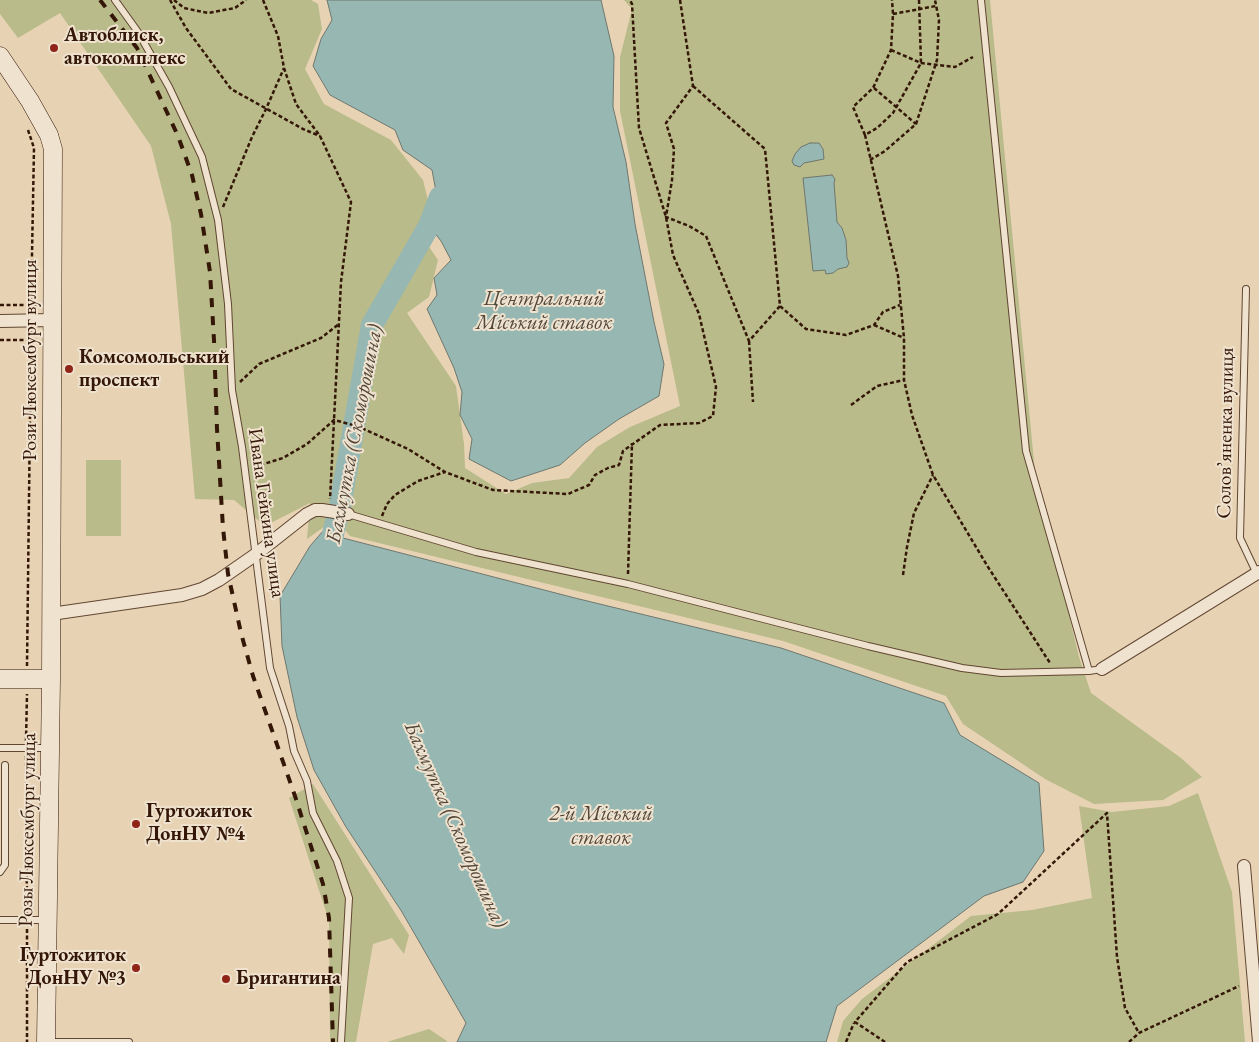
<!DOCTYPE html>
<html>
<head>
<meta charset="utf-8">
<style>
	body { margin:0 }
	canvas { display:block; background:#e7d3b4 }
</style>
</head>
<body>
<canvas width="1259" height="1042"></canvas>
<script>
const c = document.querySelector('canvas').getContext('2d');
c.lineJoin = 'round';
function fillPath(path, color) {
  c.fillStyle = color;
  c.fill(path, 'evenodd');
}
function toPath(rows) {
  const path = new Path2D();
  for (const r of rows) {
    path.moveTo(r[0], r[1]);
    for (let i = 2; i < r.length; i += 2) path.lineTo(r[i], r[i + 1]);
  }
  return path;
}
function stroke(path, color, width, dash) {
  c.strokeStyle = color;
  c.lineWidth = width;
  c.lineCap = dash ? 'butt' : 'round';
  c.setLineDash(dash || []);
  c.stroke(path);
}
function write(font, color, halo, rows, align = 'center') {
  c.font = font + ' "EB Garamond",serif';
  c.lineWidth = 4;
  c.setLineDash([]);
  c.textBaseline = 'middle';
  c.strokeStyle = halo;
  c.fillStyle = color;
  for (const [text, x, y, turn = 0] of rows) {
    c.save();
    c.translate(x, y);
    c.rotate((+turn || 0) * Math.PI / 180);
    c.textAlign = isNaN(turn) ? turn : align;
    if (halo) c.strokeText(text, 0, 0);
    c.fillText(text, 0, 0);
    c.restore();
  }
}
const green = toPath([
	[0,0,311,0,318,4,322,29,305,69,324,104,391,140,423,180,428,200,419,232,438,260,429,297,407,313,456,386,464,444,465,468,506,494,532,483,569,478,597,447,630,427,680,406,620,111,620,57,632,9,624,0,990,0,1035,472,1079,657,1091,693,1181,758,1202,777,1163,800,1094,804,1045,779,963,724,946,696,783,641,350,536,335,519,307,539,310,503,265,526,234,500,195,499,171,224,151,146,60,13,18,38,0,14],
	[86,460,121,460,121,536,86,536],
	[313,784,409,935,404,954,392,938,373,944,356,1042,330,1042,329,921,289,798],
	[1198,793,1232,892,1245,1042,837,1042,843,1021,862,999,971,916,1032,910,1092,898,1079,806,1112,812,1169,806],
	[429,1029,447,1041,446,1042,387,1042]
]);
const water = toPath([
	[327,0,601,0,614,56,613,107,626,162,635,224,654,322,664,364,659,396,619,419,585,443,560,465,511,481,469,459,472,439,460,415,462,392,454,368,427,309,437,295,434,278,451,260,441,241,426,222,437,197,432,170,403,150,395,130,330,95,313,66,321,39,332,20,327,0],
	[810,143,819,143,823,149,824,159,804,163,800,167,794,165,792,161,795,154,801,147,810,143],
	[832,175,835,179,834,183,837,222,842,228,846,240,847,258,849,263,847,267,838,269,833,273,826,274,825,270,813,271,803,178,832,175],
	[337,522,343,538,575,598,781,648,944,703,960,735,1039,783,1044,851,1023,882,984,896,837,1006,826,1042,457,1042,466,1023,402,912,346,827,314,770,297,717,282,646,280,596,310,546,330,523,337,522]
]);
const river = toPath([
	[332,551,333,534,340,506,372,325,429,226,440,197]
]);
const path = toPath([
	[170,0,186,28,231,89,303,129,320,136],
	[174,0,184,8,208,13,235,8,246,0],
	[263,0,278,36,284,68,296,104,320,136,351,202,341,282,330,499],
	[680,0,693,86,666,123,674,149,672,180,666,217,689,226,706,236,749,341,780,306],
	[919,0,921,63,893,113,877,128,865,135,898,276,904,338,904,380,912,415,933,475,988,567,1050,663],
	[893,14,936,6],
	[891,50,921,63,955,67,973,57],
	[693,86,765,149,780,306,806,329,846,335,874,325,883,312,900,305],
	[874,88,916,124],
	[28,130,34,148,31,308],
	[865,135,853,107,873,88,891,50,893,14,892,0],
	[870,160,885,151,916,124,937,60,939,20,935,0],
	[223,207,252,137,266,109,284,68],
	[0,305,38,305],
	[874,325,904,338],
	[0,340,38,340],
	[749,341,753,402],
	[240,382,259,364,321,338,339,324],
	[851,405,877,386,904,380],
	[254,467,283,458,307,444,334,420,357,426,408,449,445,472,493,490,568,494,589,485,595,475,608,468,619,465,623,451,660,425,699,423,713,416,716,387,699,314,673,255,666,217,639,128,632,4,630,0],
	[382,516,387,504,395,495,418,481,445,472],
	[628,574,632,443],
	[903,575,907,547,914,513,933,475],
	[27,666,31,331],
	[26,741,27,694],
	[26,756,27,913],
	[27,929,27,1042],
	[846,1042,854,1023],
	[885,1042,855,1022,907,962,998,914,1107,813,1117,957,1125,1008,1139,1033],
	[1129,1042,1139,1033,1239,986]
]);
const lane = toPath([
	[115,0,138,32,169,87,202,157,218,220,228,304,232,390,242,447,270,668,289,726,294,751,307,781,313,813,337,861,349,898,341,1042],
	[981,0,1026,451,1089,671],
	[1246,289,1240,538,1257,574],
	[348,514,476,552,628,584,868,646,962,668,1001,673,1089,671,1102,669],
	[0,748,49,748],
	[0,872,5,865,5,765],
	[0,920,47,920],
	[48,1042,129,1042]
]);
const street = toPath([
	[0,321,52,320],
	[51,614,182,595,202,589,219,580,255,555,307,514,315,510,322,510,348,514],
	[1102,669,1259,572],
	[1244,866,1259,1042]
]);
const secondary = toPath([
	[0,56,30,101,49,135,53,149,51,679,46,1042],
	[0,679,51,679]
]);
const rail = toPath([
	[100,0,137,48,178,136,192,175,201,214,210,272,214,340,217,429,223,528,228,574,241,633,253,676,295,796,323,884,329,918,333,1042]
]);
const markers = [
	[54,48,5,"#8f2418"],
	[69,369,5,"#8f2418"],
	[136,824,5,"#8f2418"],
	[136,968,5,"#8f2418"],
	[226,979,5,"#8f2418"]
];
const poiNames = [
	["Автоблиск,",64,36],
	["автокомплекс",64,59],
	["Комсомольський",79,358],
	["проспект",79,381],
	["Гуртожиток",146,812],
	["ДонНУ №4",146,835],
	["Гуртожиток",126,956,"right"],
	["ДонНУ №3",126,979,"right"],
	["Бригантина",236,979]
];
const streetNames = [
	["Рози Люксембург вулиця",31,360,-90],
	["Солов’яненка вулиця",1226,433,-89],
	["Ивана Гейкина улица",266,513,82],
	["Розы Люксембург улица",28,830,-89]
];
const waterNames = [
	["Центральний",544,299],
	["Міський ставок",544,323],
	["Бахмутка (Скоморошина)",355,434,-79],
	["2-й Міський",601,814],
	["ставок",601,838],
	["Бахмутка (Скоморошина)",455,825,66]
];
fillPath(green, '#b9bb8a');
fillPath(water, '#97b7b2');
stroke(water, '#6f776e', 1);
stroke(river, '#97b7b2', 22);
stroke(lane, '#614632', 8);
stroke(street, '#614632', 14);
stroke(secondary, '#341707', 19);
stroke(path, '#341707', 2.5, [4, 2.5]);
stroke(lane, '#efe2ce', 6);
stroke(street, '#efe2ce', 12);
stroke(secondary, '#efe2ce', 18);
stroke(rail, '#341707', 4, [9, 9]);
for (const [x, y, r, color] of markers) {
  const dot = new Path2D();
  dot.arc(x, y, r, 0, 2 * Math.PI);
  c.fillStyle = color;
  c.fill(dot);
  stroke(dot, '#efe2ce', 2);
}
write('bold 20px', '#341707', '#efe2ce', poiNames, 'left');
write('20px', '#341707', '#efe2ce', streetNames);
write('italic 21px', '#52473a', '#efe2ce', waterNames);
</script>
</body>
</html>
